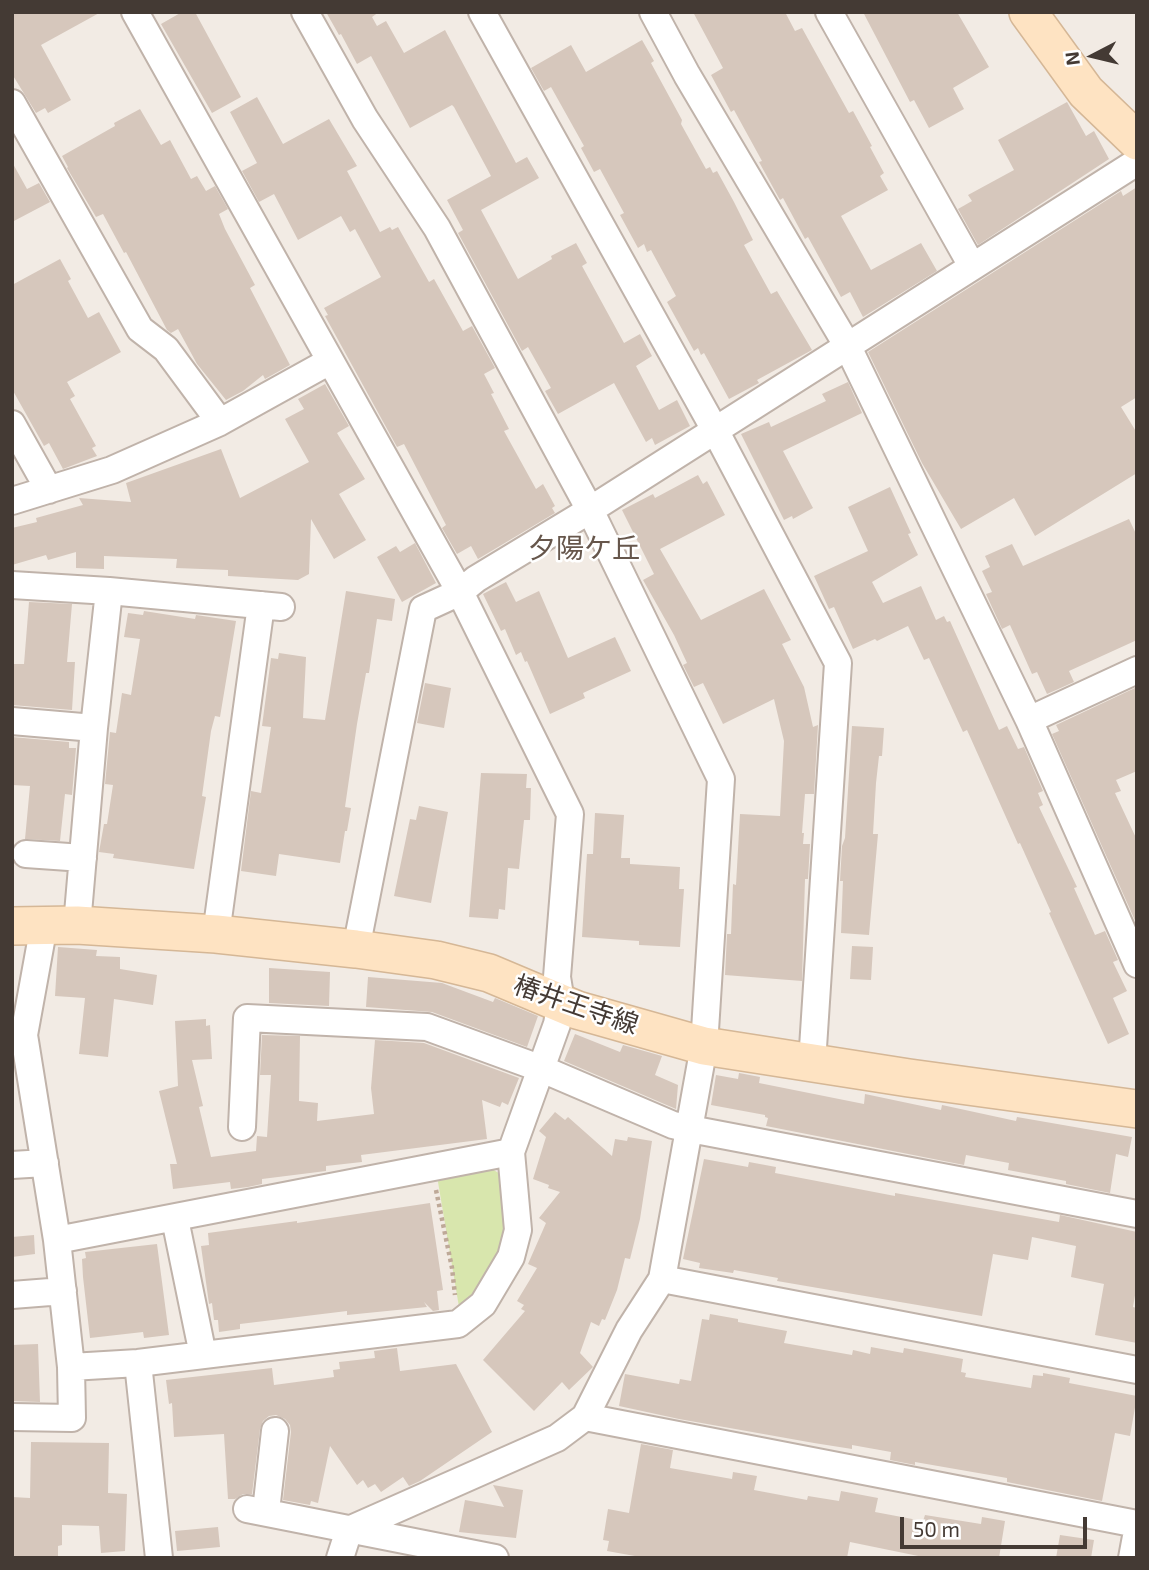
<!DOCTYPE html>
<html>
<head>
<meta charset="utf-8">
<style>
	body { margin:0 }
	#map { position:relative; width:1149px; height:1570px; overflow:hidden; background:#f2ebe4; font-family:"Exo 2",sans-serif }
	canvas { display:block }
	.frame { position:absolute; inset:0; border:14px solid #443a34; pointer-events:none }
	.north { position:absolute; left:1058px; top:21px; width:70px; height:70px; -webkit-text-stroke:5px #fff; paint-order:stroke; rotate:263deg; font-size:19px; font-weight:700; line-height:28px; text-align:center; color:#443a34 }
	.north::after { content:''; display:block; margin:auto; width:24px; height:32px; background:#443a34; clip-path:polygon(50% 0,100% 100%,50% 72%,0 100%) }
	.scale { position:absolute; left:900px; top:1517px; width:187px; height:32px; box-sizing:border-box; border:4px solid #443a34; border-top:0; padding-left:9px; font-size:21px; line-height:24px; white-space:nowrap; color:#443a34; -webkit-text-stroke:5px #fff; paint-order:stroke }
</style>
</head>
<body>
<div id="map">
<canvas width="1149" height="1570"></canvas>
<div class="frame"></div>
<div class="north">N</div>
<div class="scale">50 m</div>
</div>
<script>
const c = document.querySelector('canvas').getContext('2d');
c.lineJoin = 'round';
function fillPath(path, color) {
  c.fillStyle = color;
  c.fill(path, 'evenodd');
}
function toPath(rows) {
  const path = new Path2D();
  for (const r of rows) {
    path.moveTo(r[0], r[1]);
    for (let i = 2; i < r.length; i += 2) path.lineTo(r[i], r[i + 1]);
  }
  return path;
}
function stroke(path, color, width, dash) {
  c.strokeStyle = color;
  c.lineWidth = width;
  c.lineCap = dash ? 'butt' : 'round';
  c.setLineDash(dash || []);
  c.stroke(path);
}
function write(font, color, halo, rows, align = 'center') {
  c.font = font + ' "Exo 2","Noto Sans JP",sans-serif';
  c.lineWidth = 5;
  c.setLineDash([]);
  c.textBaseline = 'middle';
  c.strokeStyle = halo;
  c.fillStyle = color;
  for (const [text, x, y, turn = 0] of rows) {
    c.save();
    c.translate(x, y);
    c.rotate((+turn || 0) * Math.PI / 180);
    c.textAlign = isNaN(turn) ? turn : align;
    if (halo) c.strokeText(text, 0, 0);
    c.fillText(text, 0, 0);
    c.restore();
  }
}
const green = toPath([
	[492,1169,502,1175,508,1229,503,1254,481,1294,459,1307,438,1182,440,1177]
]);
const building = toPath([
	[12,12,101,12,41,45,71,100,48,113,45,108,36,113,12,74],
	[182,12,195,12,241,97,212,113,161,24],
	[326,12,379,12,372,17,377,26,386,21,404,53,445,30,516,163,527,157,539,178,481,210,518,279,552,259,551,256,576,243,587,263,582,266,624,343,640,334,652,356,636,366,659,410,677,400,690,426,655,445,652,438,646,442,614,383,558,414,545,391,551,388,528,347,522,351,458,233,463,230,447,200,491,176,454,107,452,105,410,128,371,56,357,64,341,34,339,35],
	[693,12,785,12,795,31,802,28,849,113,853,111,872,146,870,147,884,173,880,176,888,190,841,216,871,270,921,243,937,271,863,317,850,292,841,297,808,237,805,239,783,198,780,200,759,162,762,161,734,110,731,112,711,75,723,68],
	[863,12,957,12,989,67,953,88,964,109,929,128,914,100,910,102],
	[642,40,654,61,651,63,682,120,681,124,706,169,710,167,713,173,717,171,734,202,753,240,744,245,771,294,777,291,812,350,757,380,759,383,729,399,704,353,701,355,698,348,694,351,667,302,676,296,651,250,647,252,644,244,638,248,620,215,624,213,600,169,594,172,581,148,584,146,551,87,544,91,531,68,571,45,586,72],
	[257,97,283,144,329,119,357,166,347,171,380,232,390,227,392,230,398,227,429,282,434,279,463,331,472,326,494,366,495,368,484,374,494,393,491,394,509,429,504,431,536,489,543,484,555,506,552,508,555,513,478,559,471,546,457,554,442,528,446,525,404,444,397,447,325,316,328,315,324,308,381,277,355,229,350,232,341,216,298,240,274,194,259,202,242,171,257,163,230,112],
	[1067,102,1086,136,1094,131,1109,159,978,245,958,209,972,201,968,195,1014,170,998,140],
	[140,109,161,145,170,140,191,179,197,176,206,191,215,186,228,209,219,214,225,229,255,285,250,288,290,365,265,379,263,375,243,391,226,400,197,364,178,329,171,333,167,330,126,252,124,253,103,214,96,217,67,168,68,167,62,156,115,126,114,123],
	[12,162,27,189,39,183,50,202,12,222],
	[1137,187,1137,397,1121,407,1137,433,1137,473,1035,536,1014,498,961,529,922,463,868,352,1121,191,1123,196],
	[60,259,71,279,68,281,88,318,99,312,121,352,67,382,75,396,70,399,96,446,92,448,97,456,63,469,49,443,44,446,12,389,12,285],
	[848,382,862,413,783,451,813,508,793,519,792,516,784,520,741,434,769,422,771,427,826,401,822,394],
	[325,384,349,426,337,433,365,479,339,494,366,540,334,559,311,519,309,574,298,580,228,576,228,570,176,568,177,559,104,556,104,569,76,568,76,552,48,560,46,555,12,565,12,528,37,522,36,518,83,505,79,498,131,502,126,483,221,449,240,498,309,462,285,419,304,409,298,399],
	[698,475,703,484,707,481,725,515,660,549,701,620,764,589,791,640,782,644,804,687,813,727,818,725,814,794,805,794,802,833,804,833,803,844,810,844,808,879,805,879,802,981,725,975,727,934,731,934,733,884,736,885,740,814,780,816,784,741,774,699,723,724,703,683,694,687,683,665,687,663,674,635,643,580,654,574,622,510,653,494,655,498],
	[890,487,911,533,908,534,918,555,872,582,883,603,921,586,936,620,944,616,947,622,950,621,999,730,1007,726,1018,749,1024,747,1043,791,1038,793,1043,805,1039,807,1077,887,1074,888,1095,935,1105,931,1118,960,1113,962,1127,991,1113,998,1129,1034,1108,1044,1049,913,1051,912,1020,843,1018,844,967,730,963,732,929,658,924,660,908,626,877,641,875,639,853,649,834,607,829,609,814,576,868,551,848,507],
	[1129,519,1137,536,1137,640,1069,671,1074,682,1047,694,1037,672,1032,674,1010,625,1002,629,986,594,992,592,982,571,990,567,985,556,1012,544,1023,566],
	[415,543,436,583,402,602,377,557,396,546,400,552],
	[506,582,516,602,539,591,568,658,615,637,631,671,583,693,585,698,550,714,527,661,525,662,521,652,516,655,505,629,501,631,483,594],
	[346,591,395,599,392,621,377,619,369,673,366,673,357,724,345,807,351,808,347,831,345,831,340,863,279,854,276,876,241,871,251,791,261,793,271,727,262,726,271,658,278,659,279,653,306,657,303,718,325,720],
	[29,602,72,604,67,662,75,662,72,710,12,705,12,664,24,664],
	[144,611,195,619,196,615,236,621,220,717,215,716,211,731,202,796,206,797,194,869,113,858,114,854,99,852,104,824,107,824,113,785,105,784,110,732,116,733,122,693,131,695,140,639,124,637,128,613,143,615],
	[425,683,451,688,444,728,417,723],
	[1137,687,1137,771,1116,780,1121,791,1115,793,1137,840,1137,925,1052,734,1059,731,1056,725],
	[852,726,884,728,882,756,879,756,876,783,873,834,878,834,869,935,841,933,843,881,840,881,842,846,845,838],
	[12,737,69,742,69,748,76,748,72,795,65,794,60,841,25,839,30,786,12,785],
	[481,773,527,774,526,788,531,788,530,820,524,820,519,869,508,868,505,910,499,909,498,919,469,917],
	[419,806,448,812,431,903,394,896,410,819,416,820],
	[595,813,624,815,621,858,630,858,630,864,680,867,679,889,684,889,680,947,639,945,639,941,582,937,587,854,593,854],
	[852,946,873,947,871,980,850,979],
	[58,947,97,950,96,956,120,957,120,969,157,975,153,1005,114,999,108,1057,79,1054,85,998,55,996],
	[269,968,330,972,329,1006,269,1003],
	[368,977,442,983,493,1002,495,998,538,1016,527,1047,432,1012,366,1007],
	[206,1019,206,1026,210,1025,212,1059,192,1060,203,1106,199,1107,211,1157,256,1151,257,1136,267,1137,271,1075,260,1075,262,1035,300,1036,299,1101,318,1103,317,1121,374,1114,371,1088,375,1040,424,1043,519,1078,508,1105,502,1102,500,1107,482,1100,487,1139,361,1155,362,1162,326,1166,326,1171,262,1179,262,1184,248,1187,231,1189,230,1182,173,1189,170,1164,177,1164,159,1091,178,1086,175,1021],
	[575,1034,620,1052,623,1045,662,1056,655,1075,678,1085,676,1109,564,1061],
	[739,1073,760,1077,759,1083,864,1104,865,1094,941,1110,942,1105,1016,1121,1017,1117,1132,1137,1128,1157,1116,1154,1110,1193,1066,1184,1066,1181,1008,1170,1009,1163,966,1155,964,1165,766,1126,768,1118,765,1117,765,1115,711,1105,716,1075,738,1079],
	[555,1112,565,1120,568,1117,612,1156,615,1139,627,1141,628,1137,652,1141,640,1219,630,1259,625,1258,617,1290,605,1320,602,1319,599,1326,591,1322,580,1353,593,1367,569,1390,562,1382,534,1411,483,1360,525,1311,521,1309,524,1305,517,1301,537,1268,528,1264,546,1223,539,1218,560,1192,548,1188,549,1185,533,1179,546,1137,539,1131],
	[704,1159,748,1167,749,1162,776,1167,775,1173,895,1196,895,1193,1059,1222,1060,1215,1137,1232,1137,1284,1133,1307,1137,1308,1137,1343,1095,1335,1104,1284,1071,1277,1076,1246,1032,1237,1028,1260,993,1254,982,1316,777,1281,778,1278,734,1270,733,1273,699,1268,700,1263,683,1259],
	[430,1203,443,1290,437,1291,439,1310,433,1311,424,1302,427,1307,347,1315,347,1311,240,1324,240,1329,219,1332,218,1320,214,1320,212,1303,209,1304,201,1246,209,1245,208,1233,297,1221,297,1223],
	[34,1235,35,1254,12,1257,12,1237],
	[157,1244,169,1335,144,1338,143,1332,90,1338,83,1277,82,1259,86,1258,85,1252],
	[710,1314,738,1319,738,1322,787,1331,784,1343,852,1355,853,1350,870,1354,871,1347,903,1353,904,1348,963,1359,961,1372,966,1373,965,1377,1031,1388,1033,1375,1043,1376,1043,1373,1070,1378,1069,1383,1137,1396,1130,1436,1115,1433,1102,1501,1007,1482,1007,1478,915,1462,915,1465,890,1460,891,1452,852,1445,852,1449,814,1443,679,1419,619,1406,625,1374,679,1384,680,1379,691,1381,702,1319,709,1320],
	[38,1344,40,1402,12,1401,12,1345],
	[397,1348,400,1371,456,1364,492,1432,420,1481,409,1486,403,1477,381,1492,375,1484,368,1488,363,1480,357,1485,330,1446,318,1503,311,1501,310,1505,283,1500,291,1432,290,1425,285,1419,276,1415,269,1416,263,1421,260,1429,252,1494,243,1494,235,1499,228,1499,224,1434,174,1437,172,1403,169,1404,166,1380,272,1368,274,1385,334,1377,333,1370,340,1369,339,1362,375,1358,374,1351],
	[31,1442,109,1443,108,1493,127,1494,125,1551,101,1553,99,1526,62,1525,62,1545,58,1546,58,1558,12,1558,12,1497,30,1498],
	[641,1444,673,1450,670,1468,732,1479,733,1472,757,1476,754,1490,807,1500,808,1496,839,1501,841,1491,878,1498,875,1512,923,1521,925,1515,981,1524,982,1517,1005,1521,999,1558,928,1558,850,1542,847,1558,646,1558,607,1551,609,1541,603,1540,608,1509,629,1513],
	[493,1485,523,1490,516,1538,459,1532,465,1500,504,1507],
	[218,1527,220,1547,177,1551,175,1531],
	[1060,1535,1094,1540,1091,1558,1056,1558]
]);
const path = toPath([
	[436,1190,452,1268,455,1295]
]);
const street = toPath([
	[305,12,365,119,437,228,590,510,721,779,704,1046,662,1279,629,1330,585,1417,557,1438,349,1530,340,1558],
	[482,12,715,430,838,663,812,1063],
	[653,12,687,75,847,345,1029,720,1137,964],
	[829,12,972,266],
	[12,103,140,329,166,349,220,422],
	[12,424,49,490],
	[12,501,112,470,220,422,330,361],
	[12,585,109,591],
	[1029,720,1137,670],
	[12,721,94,728],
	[26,854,83,858],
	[77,925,94,728,109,591,281,607],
	[216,934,261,605],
	[356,949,423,609,460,592,476,579,590,510,1137,162],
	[242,1127,247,1018,427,1027,542,1069,673,1125,690,1129,1137,1214],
	[12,1165,45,1163],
	[175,1219,203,1355],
	[57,1240,511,1152],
	[662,1279,1137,1370],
	[12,1295,63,1291],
	[138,1363,159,1558],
	[71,1367,138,1363,458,1324,483,1304,511,1257,518,1230,511,1152,557,1024,561,1002,557,977,570,814,460,592,135,12],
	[12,1417,72,1418,71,1367,57,1240,24,1035,44,925],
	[585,1417,1137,1524],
	[247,1509,495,1558],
	[266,1511,275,1431],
	[1132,1558,1137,1531]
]);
const secondary = toPath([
	[1028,12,1086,92,1137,141],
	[12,926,77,925,216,934,356,949,436,960,489,973,577,1010,704,1046,909,1078,1137,1109]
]);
const streetNames = [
	["椿井王寺線",576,1005,19]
];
const neighbourhoodNames = [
	["夕陽ケ丘",584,549]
];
fillPath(green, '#d8e6ad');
fillPath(building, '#d6c7bc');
stroke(street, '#c0b3aa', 30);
stroke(secondary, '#d5b796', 40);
stroke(path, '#bea998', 4.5, [3.5, 3.5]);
stroke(street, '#fff', 26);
stroke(secondary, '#fee3c2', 37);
write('26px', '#443a34', '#fff', streetNames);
write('28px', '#66564b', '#fff', neighbourhoodNames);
</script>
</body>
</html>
